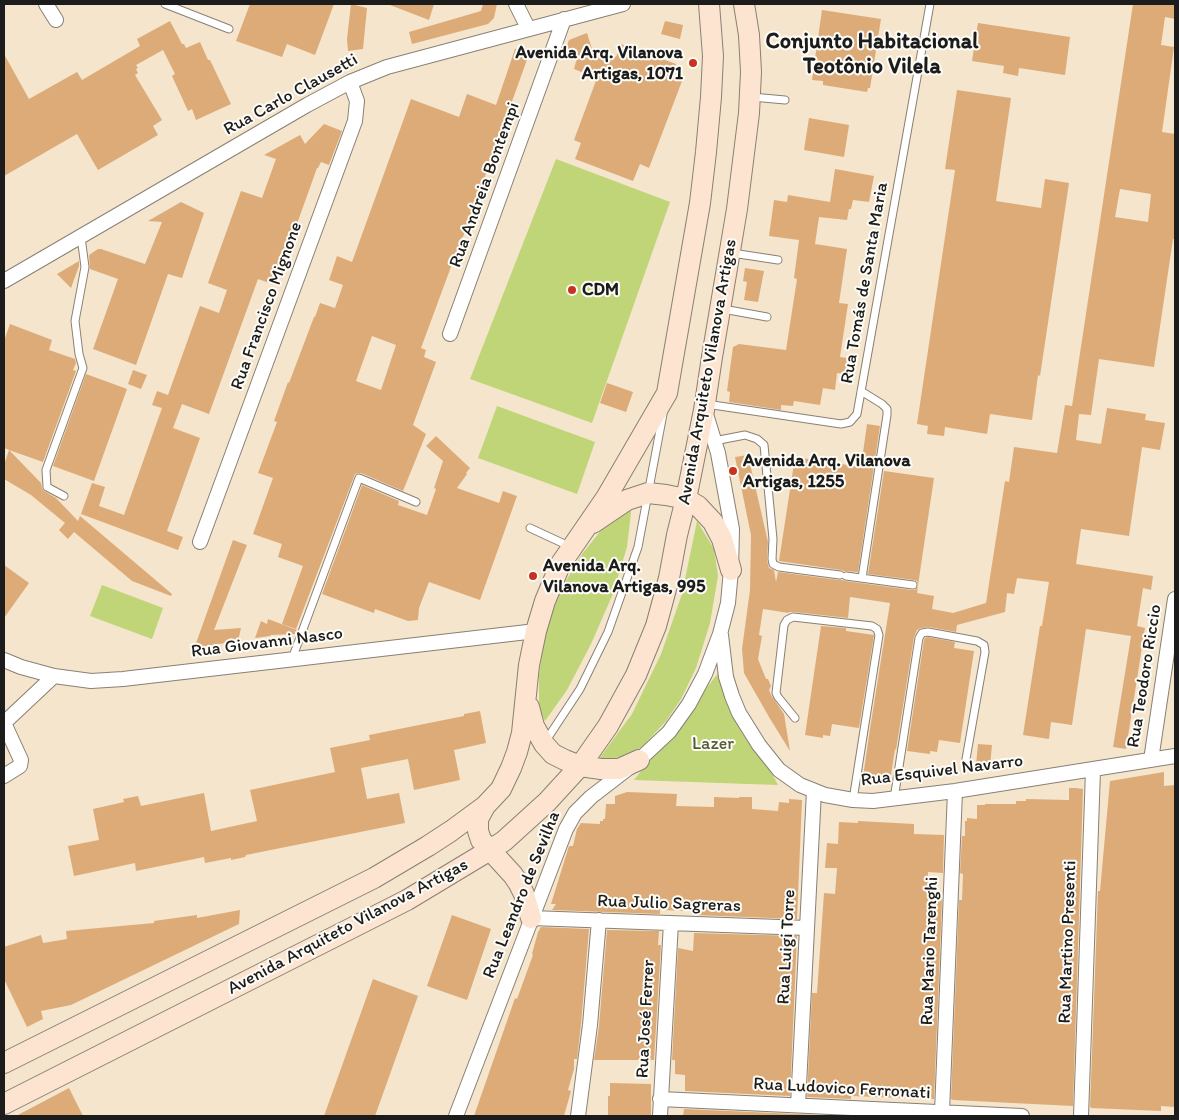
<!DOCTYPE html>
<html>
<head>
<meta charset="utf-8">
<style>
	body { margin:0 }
	#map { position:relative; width:1179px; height:1120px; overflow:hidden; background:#f4e5cc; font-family:Itim,sans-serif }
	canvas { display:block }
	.frame { position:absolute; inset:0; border:5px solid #1c1c1c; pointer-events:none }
</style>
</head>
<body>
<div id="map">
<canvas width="1179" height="1120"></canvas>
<div class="frame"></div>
</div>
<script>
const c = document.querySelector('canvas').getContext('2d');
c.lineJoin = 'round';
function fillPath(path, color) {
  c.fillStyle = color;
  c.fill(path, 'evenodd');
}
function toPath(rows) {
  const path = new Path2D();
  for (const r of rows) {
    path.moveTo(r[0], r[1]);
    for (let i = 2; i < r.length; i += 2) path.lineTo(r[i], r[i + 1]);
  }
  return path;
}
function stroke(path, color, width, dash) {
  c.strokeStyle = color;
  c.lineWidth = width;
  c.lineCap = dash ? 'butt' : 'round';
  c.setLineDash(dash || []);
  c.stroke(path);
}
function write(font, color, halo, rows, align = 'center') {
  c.font = font + ' Itim,sans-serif';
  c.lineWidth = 4;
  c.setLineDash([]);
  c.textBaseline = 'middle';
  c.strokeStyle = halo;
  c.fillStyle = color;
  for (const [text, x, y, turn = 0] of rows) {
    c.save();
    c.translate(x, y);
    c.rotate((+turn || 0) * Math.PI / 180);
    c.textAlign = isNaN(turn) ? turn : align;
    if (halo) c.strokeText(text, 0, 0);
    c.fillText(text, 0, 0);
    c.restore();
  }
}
const green = toPath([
	[556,159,670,202,592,423,470,379],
	[497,406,595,442,577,494,478,458],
	[632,504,627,547,612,596,591,644,567,690,545,721,539,708,539,676,544,635,561,589,582,554,607,523],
	[697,521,714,549,718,576,710,623,696,668,681,699,666,721,642,747,621,757,598,760,632,714,661,654,682,594],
	[102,585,163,608,152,639,90,616],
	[719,672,778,785,634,780]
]);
const building = toPath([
	[250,4,334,4,315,55,287,44,282,57,236,41],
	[351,4,367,8,363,49,348,51,347,39],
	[390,4,434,4,429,20,390,5],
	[483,4,497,4,494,18,488,24,412,44,409,32,481,11],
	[1133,4,1175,4,1175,19,1165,17,1161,45,1174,47,1162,132,1175,134,1175,239,1173,239,1154,367,1099,359,1091,415,1079,414,1076,440,1101,444,1107,408,1146,414,1145,420,1165,423,1160,450,1142,447,1129,536,1081,529,1076,564,1153,576,1151,590,1143,588,1137,626,1145,628,1126,749,1113,747,1131,636,1086,629,1072,725,1051,722,1049,739,1023,735,1040,626,1042,626,1049,582,1017,578,1014,594,1007,593,1005,612,957,625,956,632,929,627,921,628,917,630,914,637,896,750,895,749,891,775,883,774,882,778,865,780,865,777,863,777,870,729,890,603,850,597,848,618,794,612,789,612,789,613,763,609,759,635,762,636,758,659,766,679,768,679,771,686,769,690,771,695,784,714,790,751,769,717,744,673,742,649,750,590,751,535,735,457,748,455,768,542,767,559,768,565,769,568,774,570,776,582,778,572,839,580,842,580,845,581,912,590,915,590,918,586,917,593,934,596,932,609,953,613,986,603,1005,481,1009,482,1014,447,1057,453,1065,405,1072,406],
	[1120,189,1151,194,1148,222,1115,217],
	[822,10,881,19,870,88,868,88,867,92,823,85,823,81,812,80],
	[170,21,182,44,184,44,186,48,200,42,208,60,210,60,231,104,196,120,192,109,188,111,172,76,175,74,163,50,136,65,138,68,136,69,138,73,135,75,162,120,153,126,158,135,98,170,77,134,4,176,4,54,29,99,77,72,82,80,140,46,137,39],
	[665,21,683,25,680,39,661,34],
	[978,23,1070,37,1065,75,1019,68,1018,76,1003,73,1004,66,972,61],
	[587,33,592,49,616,57,621,44,676,64,671,77,682,81,649,168,640,164,633,181,575,159,581,143,574,140,597,78,574,69,577,58,574,57,575,55,566,48,569,40],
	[529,48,528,57,463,237,462,237,421,348,426,350,424,357,436,362,413,425,426,434,403,491,361,473,355,474,296,629,282,624,303,566,278,557,282,544,253,534,273,478,258,473,277,422,274,421,288,382,289,383,314,317,315,317,320,303,335,308,343,285,329,280,337,256,352,262,411,99,459,117,467,94,496,105,515,49],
	[372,336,396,345,381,390,356,381],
	[957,90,1011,98,996,201,1041,208,1045,179,1069,183,1040,376,1038,375,1032,420,990,414,987,434,945,427,944,436,927,434,928,426,917,424,955,170,945,169],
	[809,118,849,125,844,157,804,150],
	[324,124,342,131,329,165,321,162,318,168,317,168,275,285,258,279,209,414,182,404,173,428,200,438,167,531,183,537,178,550,81,514,92,483,105,487,99,506,124,515,162,408,152,405,157,391,168,395,200,306,219,313,227,290,208,283,241,191,262,198,276,159,264,155,300,135,305,144],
	[835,169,874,176,869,202,853,200,851,209,849,209,847,220,819,217,815,244,847,249,839,303,848,304,840,357,847,358,845,374,837,373,835,390,823,388,820,405,794,401,793,406,781,405,781,410,729,402,730,392,727,391,733,347,739,344,786,350,797,279,794,278,799,240,769,236,774,200,787,202,788,195,830,202],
	[181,202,204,213,182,278,168,274,136,365,93,349,118,279,90,269,89,255,98,249,101,249,145,264,162,222,148,221],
	[79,261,79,266,71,288,57,274],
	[745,268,764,271,758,302,744,300,747,282,743,281],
	[10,324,52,340,49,350,75,359,76,363,73,370,76,371,43,462,9,450,41,483,42,488,44,491,56,498,78,521,80,516,172,594,171,596,132,581,74,532,68,539,59,530,65,523,31,495,4,479,4,465,9,450,4,448,4,341],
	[133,370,147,375,141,389,128,384],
	[86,374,127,389,94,481,53,466],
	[607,383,633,392,626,412,600,403],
	[867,424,880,426,858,572,844,571,841,570,779,561,795,457,861,467],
	[436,436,470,468,466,473,467,474,457,488,499,503,503,491,517,496,480,600,429,582,419,608,418,620,408,621,375,609,374,613,322,594,362,485,399,501,398,505,427,515,436,489,434,488,443,461,426,446],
	[884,471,934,478,918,585,917,581,914,580,868,574],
	[233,540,247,545,214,630,241,628,238,641,206,646,195,646],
	[4,565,29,583,4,618],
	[268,619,297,630,296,634,271,635,270,636,255,638,261,621,267,624],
	[821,626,846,628,846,631,874,635,859,728,832,724,830,736,823,735,823,738,805,735],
	[928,637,955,642,954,648,974,651,960,743,939,740,937,752,930,751,930,754,907,751,924,640,925,638],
	[480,711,486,743,454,750,460,780,414,790,408,759,361,768,367,799,399,793,405,823,246,855,245,857,231,860,231,858,205,863,204,857,136,871,135,863,74,876,68,846,99,840,93,809,124,802,123,799,138,796,141,806,204,793,211,831,257,821,250,790,335,772,330,748,370,740,369,735,464,716,464,714],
	[978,744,992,745,990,766,976,765],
	[1164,772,1164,786,1175,785,1175,1107,1161,1106,1161,1111,1091,1108,1091,1107,1090,1107,1098,891,1100,891,1110,781],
	[1069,788,1076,788,1083,789,1073,1106,953,1100,951,1099,959,900,962,900,963,874,960,873,962,836,965,836,965,821,967,821,967,818,977,819,977,805,985,805,985,804,1016,804,1016,801,1026,801,1026,799,1069,800],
	[627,792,677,794,676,806,714,807,714,797,739,798,739,797,752,797,752,809,778,811,779,802,789,803,789,799,802,800,797,919,695,915,695,911,660,910,660,914,552,910,556,904,551,904,569,846,573,846,577,829,581,823,600,824,600,821,603,821,603,819,605,819,606,804,615,804,615,796],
	[858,821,914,824,914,834,944,835,943,873,928,872,927,898,942,899,934,1099,851,1096,851,1099,807,1097,812,993,817,993,824,893,835,894,837,868,825,868,827,843,838,844,839,822,858,823],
	[240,910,239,924,71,1005,41,1011,43,1019,27,1027,4,979,4,947,41,935,43,943,67,939,66,931,154,923,154,921,197,915,197,918],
	[452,915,491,929,467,1000,427,986],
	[541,927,589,929,581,1024,577,1059,574,1059,574,1069,568,1090,571,1091,564,1116,474,1116,515,998,517,999,533,955,532,954,538,932],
	[607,930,659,931,658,945,661,945,654,1060,594,1060,599,1026],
	[694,933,797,936,790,1096,685,1091,685,1075,675,1074,675,1060,672,1060,678,948,693,951],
	[373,979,418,996,375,1116,324,1116],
	[610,1083,651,1084,651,1116,608,1116,608,1096,610,1096],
	[69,1088,83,1116,16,1116],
	[684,1109,841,1116,683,1116]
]);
const lane = toPath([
	[165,4,229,29],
	[752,97,785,100],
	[732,253,778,260],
	[723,309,767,317],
	[861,391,882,404,887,409,887,415,862,578],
	[706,404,841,424,850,422,857,414,930,4],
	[714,441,745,435,757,439,764,445,773,539,772,559,773,564,779,567,840,575],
	[64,496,47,487,46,470,83,368,79,354,75,321,85,267,81,237],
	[530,528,571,547],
	[846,576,913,585],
	[292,659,359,478,416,502],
	[795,718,778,697,776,693,784,625,787,620,793,617,872,626,877,629,879,635,853,800],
	[545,742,580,689,608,632,638,547,663,414],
	[894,799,919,638,922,633,928,632,977,641,984,645,985,652,966,759]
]);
const street = toPath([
	[46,4,56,20],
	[516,4,528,28],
	[4,281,307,105,350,82,387,67,623,4],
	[450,334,564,19],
	[200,542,355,121,357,101,350,82],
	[721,635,726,677,732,696,739,713,759,745,779,770,800,785,825,795,853,800,873,801,955,791,1175,756],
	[4,660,21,667,54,676,91,681,123,679,536,631],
	[4,723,54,676],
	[4,723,21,760,20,766,4,776],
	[1151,760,1175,599],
	[531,918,807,928],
	[660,1099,1022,1116],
	[798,1105,814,791],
	[942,1112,955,791],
	[456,1116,566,829,575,813,591,797,639,760,669,732,689,704,705,674,720,634,728,603,731,570,732,529,718,453,705,411],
	[578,1116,590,1025,599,920],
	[660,1116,671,923],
	[1081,1116,1093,770]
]);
const secondary = toPath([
	[593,523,627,500,648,493,666,495,686,499,698,506,713,522,722,539,731,570],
	[529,707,534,726,544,744,553,754,565,760,580,766,601,769,619,769,639,760],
	[485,806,478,819,478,831,481,840,513,875,519,884,524,894,531,918],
	[4,1063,374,878,428,846,451,831,485,806,501,789,511,768,517,752,522,733,529,665,536,631,545,601,560,565,606,498,667,393,700,203,706,152,711,97,713,56,709,4],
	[4,1104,407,900,490,850,504,841,547,802,580,766,608,726,636,675,656,626,669,578,677,535,686,499,704,410,712,357,737,209,749,113,751,72,749,35,744,4]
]);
const markers = [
	[693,63,5,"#c8321e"],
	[572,290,5,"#c8321e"],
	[733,471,5,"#c8321e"],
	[533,576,5,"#c8321e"]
];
const poiNames = [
	["Avenida Arq. Vilanova",683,53,"right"],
	["Artigas, 1071",683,74,"right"],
	["CDM",582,290],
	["Avenida Arq. Vilanova",743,461],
	["Artigas, 1255",743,482],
	["Avenida Arq.",543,566],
	["Vilanova Artigas, 995",543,587]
];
const streetNames = [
	["Rua Carlo Clausetti",291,95,-29],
	["Rua Andreia Bontempi",485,185,-70],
	["Rua Tomás de Santa Maria",865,283,-80],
	["Rua Francisco Mignone",267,306,-70],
	["Avenida Arquiteto Vilanova Artigas",708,372,-80],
	["Rua Giovanni Nasco",267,643,-7],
	["Rua Teodoro Riccio",1145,676,-81],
	["Rua Esquivel Navarro",942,771,-7],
	["Rua Leandro de Sevilha",522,895,-68],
	["Rua Julio Sagreras",669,904,2],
	["Avenida Arquiteto Vilanova Artigas",348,927,-28],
	["Rua Martino Presenti",1068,942,-88],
	["Rua Luigi Torre",787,947,-87],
	["Rua Mario Tarenghi",930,951,-88],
	["Rua José Ferrer",646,1019,-87],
	["Rua Ludovico Ferronati",842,1089,3]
];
const parkNames = [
	["Lazer",713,744]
];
const districtNames = [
	["Conjunto Habitacional",872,42],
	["Teotônio Vilela",872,67]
];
fillPath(green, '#c0d578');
fillPath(building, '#ddab78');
stroke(lane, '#888074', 9);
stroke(street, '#888074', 16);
stroke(secondary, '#888074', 22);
stroke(lane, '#fff', 7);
stroke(street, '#fff', 14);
stroke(secondary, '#fde4d1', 20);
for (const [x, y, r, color] of markers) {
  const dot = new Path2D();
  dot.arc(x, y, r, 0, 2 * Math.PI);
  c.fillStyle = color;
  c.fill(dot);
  stroke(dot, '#fdfcf7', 2);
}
write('bold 18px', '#1c1c1c', '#fdfcf7', poiNames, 'left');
write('18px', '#1c1c1c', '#fdfcf7', streetNames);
write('18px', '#555d3c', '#fdfcf7', parkNames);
write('bold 22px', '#1c1c1c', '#fdfcf7', districtNames);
</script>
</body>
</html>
